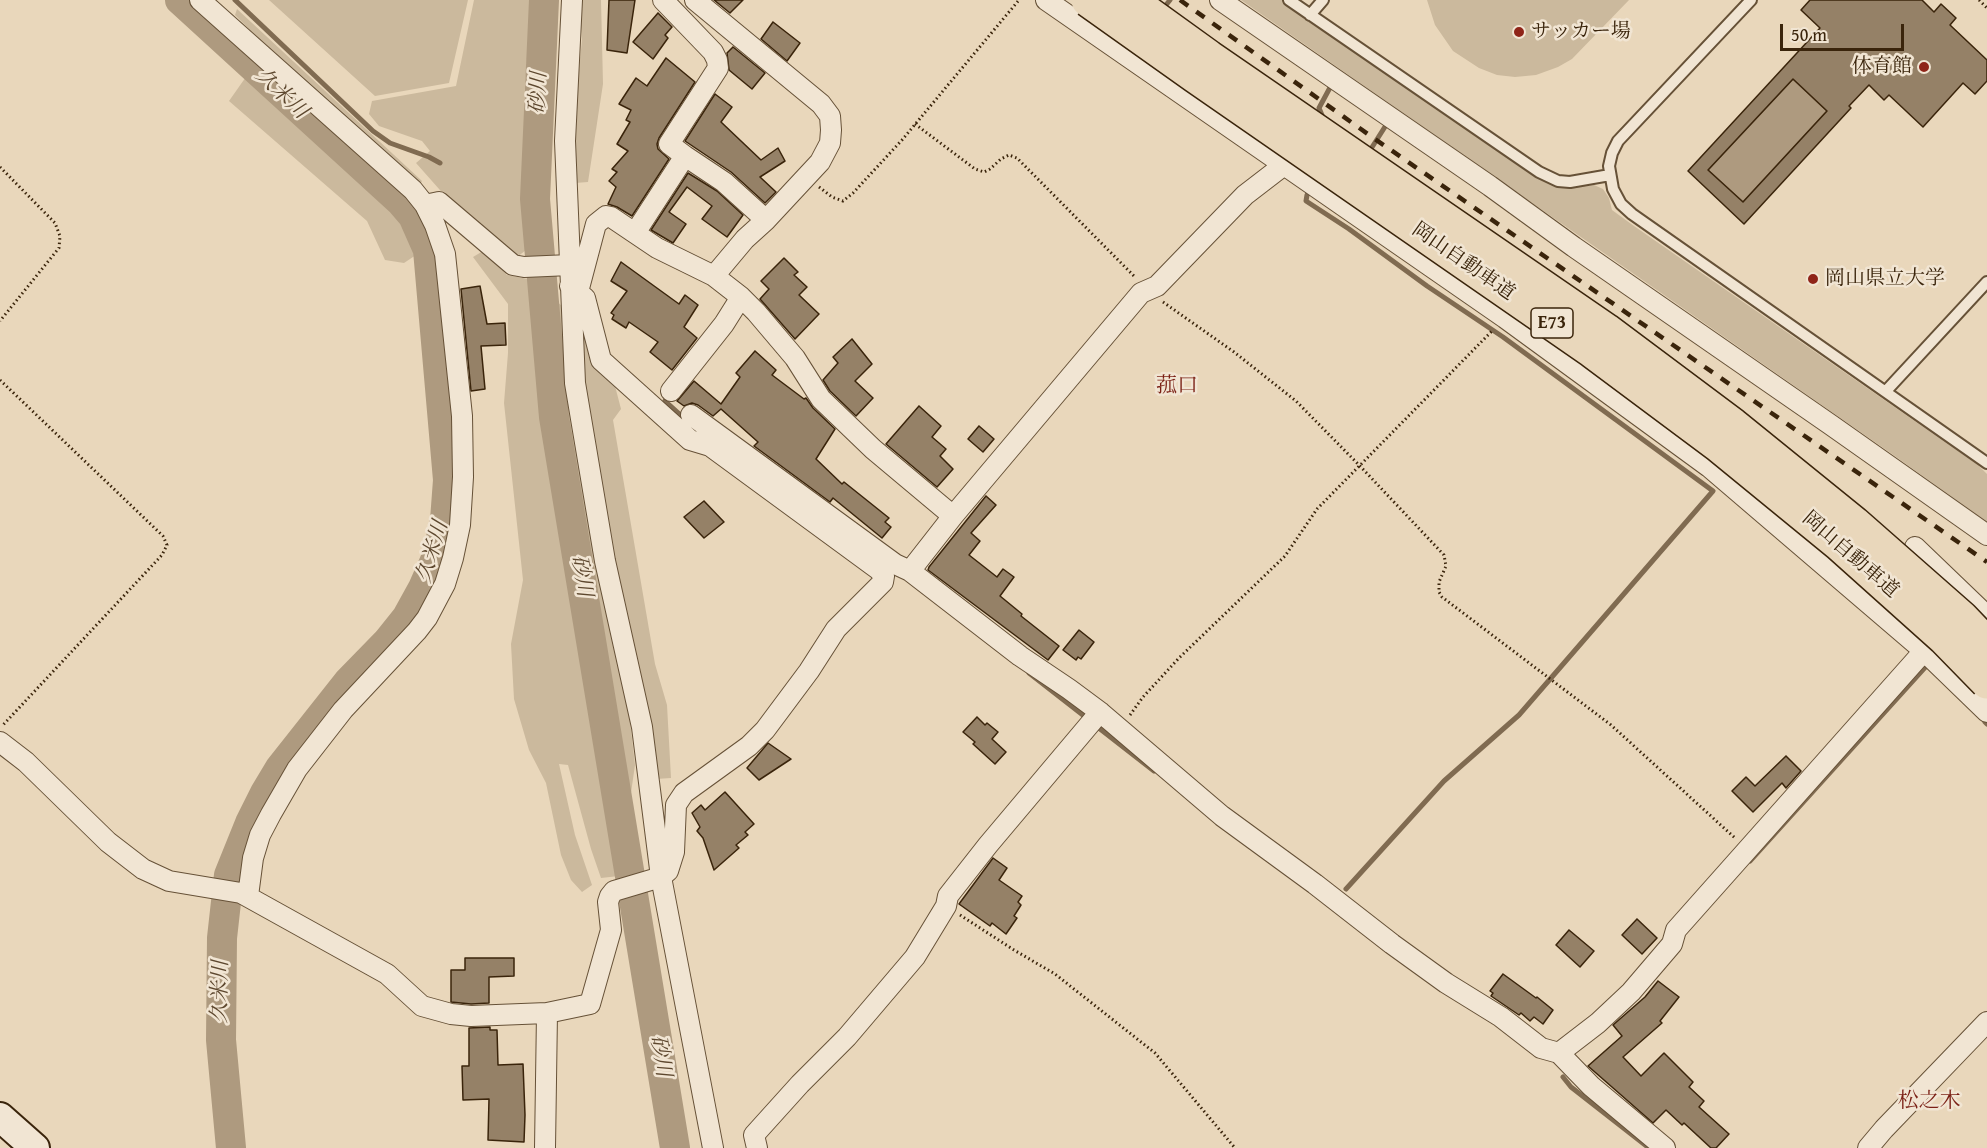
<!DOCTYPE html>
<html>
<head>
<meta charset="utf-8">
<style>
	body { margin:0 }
	#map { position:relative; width:1987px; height:1148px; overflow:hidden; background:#e9d7bb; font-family:"Gentium Book Plus",serif }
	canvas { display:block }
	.scale { position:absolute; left:1780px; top:24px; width:124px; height:27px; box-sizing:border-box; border:3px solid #3a240b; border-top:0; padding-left:8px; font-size:18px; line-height:21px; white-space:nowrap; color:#3a240b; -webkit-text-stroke:4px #f1e5d3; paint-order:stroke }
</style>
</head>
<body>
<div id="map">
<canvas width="1987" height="1148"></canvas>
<div class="scale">50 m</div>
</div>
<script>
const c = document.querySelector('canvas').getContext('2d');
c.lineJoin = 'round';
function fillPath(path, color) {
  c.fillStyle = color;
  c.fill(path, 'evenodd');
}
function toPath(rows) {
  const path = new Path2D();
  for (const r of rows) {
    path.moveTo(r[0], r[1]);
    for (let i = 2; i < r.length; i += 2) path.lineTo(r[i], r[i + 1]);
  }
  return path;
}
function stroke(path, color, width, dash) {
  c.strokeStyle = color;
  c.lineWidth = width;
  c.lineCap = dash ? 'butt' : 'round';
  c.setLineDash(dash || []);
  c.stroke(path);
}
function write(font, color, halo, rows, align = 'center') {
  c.font = font + ' "Gentium Book Plus","Noto Serif JP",serif';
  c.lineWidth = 5;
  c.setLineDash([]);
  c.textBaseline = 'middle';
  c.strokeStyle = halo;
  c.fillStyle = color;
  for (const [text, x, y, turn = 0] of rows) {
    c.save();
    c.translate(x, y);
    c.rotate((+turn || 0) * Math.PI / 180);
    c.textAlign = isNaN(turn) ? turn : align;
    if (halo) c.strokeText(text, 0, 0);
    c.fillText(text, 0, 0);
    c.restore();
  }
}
const green = toPath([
	[269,0,468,0,449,83,375,96],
	[474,0,531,0,524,102,531,233,530,247,517,257,447,198,416,163,430,151,422,141,379,126,369,114,372,101,456,86],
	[579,0,601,0,603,84,588,182,575,183,577,92,582,39],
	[1241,0,1282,0,1528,172,1551,183,1567,186,1594,185,1603,189,1609,198,1612,210,1634,226,1978,465,1987,474,1987,522,1892,454],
	[1427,0,1629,0,1572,59,1558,67,1536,75,1515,77,1497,75,1479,68,1453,51,1435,25],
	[237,9,422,181,418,188,313,93,235,15],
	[248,74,400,207,415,236,416,255,404,263,385,260,367,221,229,101],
	[483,251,507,275,533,280,563,307,599,565,630,721,635,765,619,876,601,878,591,849,568,765,559,764,575,835,592,885,582,892,571,880,561,855,546,783,529,750,514,699,511,644,523,580,504,403,508,353,508,304,473,257],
	[577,323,585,327,599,366,615,386,621,409,613,420,655,664,667,705,671,778,656,779,611,558,581,378]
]);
const water = toPath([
	[1793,79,1827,111,1743,202,1708,170,1793,79]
]);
const stream = toPath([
	[235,0,373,131,390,143,429,157,440,163],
	[1162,10,1170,0],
	[1324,120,1319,108,1333,82],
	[1369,152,1388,122],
	[1307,195,1306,201,1349,229,1427,286,1503,337,1713,491,1519,715,1444,781,1346,889],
	[665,401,686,420],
	[1029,673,1088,719],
	[1985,722,1987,724],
	[1095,725,1154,771],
	[1750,861,1929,663],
	[1563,1077,1571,1087,1649,1148]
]);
const river = toPath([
	[180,0,401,202,413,216,428,250,448,480,445,520,437,556,423,588,407,617,387,642,348,682,280,768,265,793,250,823,229,875,222,938,221,1040,231,1148],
	[544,0,535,199,554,417,675,1148]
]);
const building = toPath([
	[609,0,635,0,627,53,607,50,609,0],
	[714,0,743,0,730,13,714,0],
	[1810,0,1922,0,1934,12,1941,4,1956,18,1950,25,1987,60,1987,81,1975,94,1963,83,1923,127,1889,95,1884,100,1869,85,1849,106,1851,108,1744,224,1688,171,1820,28,1801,10,1810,0],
	[1793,79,1827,111,1743,202,1708,170,1793,79],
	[658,13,672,27,665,35,668,38,653,59,633,42,658,13],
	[773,22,800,43,787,61,761,39,773,22],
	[733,47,765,73,752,89,729,70,727,53,733,47],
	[666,58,695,82,659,138,657,144,658,149,669,159,632,216,617,207,608,204,616,187,609,181,617,172,612,169,628,151,617,144,630,122,626,120,631,110,619,104,636,78,647,86,666,58],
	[715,94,732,107,721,122,761,160,778,148,785,161,760,177,776,192,765,203,731,172,685,141,715,94],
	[688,173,717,191,743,215,727,237,702,219,712,206,687,187,669,212,686,224,673,243,651,230,688,173],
	[784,258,798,272,794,275,807,287,799,295,819,314,795,339,760,299,769,289,761,281,784,258],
	[621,262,679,304,685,295,698,305,684,327,697,338,672,370,650,352,658,342,629,322,626,328,612,319,614,315,611,313,627,291,611,281,621,262],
	[480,286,487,324,505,323,506,345,481,346,485,389,471,391,461,289,480,286],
	[852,339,872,364,855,381,873,398,856,416,830,391,823,380,838,363,833,357,852,339],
	[755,351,776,370,772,375,804,399,806,398,813,408,835,429,816,459,842,484,844,482,889,518,885,522,891,527,882,538,833,498,830,502,754,446,758,442,721,409,713,416,698,405,692,403,684,406,677,401,694,381,721,404,740,377,736,373,755,351],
	[919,406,941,426,932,437,946,449,940,456,953,469,937,487,886,444,919,406],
	[979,426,994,439,983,452,968,439,979,426],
	[986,496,996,505,971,533,980,541,969,555,997,577,1003,569,1014,577,1000,596,1022,614,1021,616,1059,646,1048,660,928,570,929,567,986,496],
	[704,501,724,522,704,538,684,517,704,501],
	[1079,630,1094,642,1081,659,1078,657,1076,660,1063,650,1079,630],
	[977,717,985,725,987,723,998,732,992,739,1006,752,995,764,973,744,975,742,963,732,977,717],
	[768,743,791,759,759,780,747,768,768,743],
	[1786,756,1801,771,1786,788,1782,783,1753,812,1732,791,1746,777,1755,786,1786,756],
	[725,792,754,824,745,832,748,835,736,845,739,848,714,870,703,838,697,831,700,827,692,813,701,805,705,810,725,792],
	[993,858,1007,868,999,880,1022,896,1018,902,1021,905,1014,916,1017,918,1006,934,992,923,990,926,959,904,993,858],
	[1637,919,1657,938,1642,954,1622,935,1637,919],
	[1569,930,1594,951,1580,967,1556,945,1569,930],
	[465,958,514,958,514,976,489,977,489,1003,471,1004,451,1002,451,970,465,970,465,958],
	[1503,974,1536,998,1537,997,1553,1010,1543,1024,1534,1017,1530,1021,1521,1013,1519,1015,1491,996,1493,993,1490,991,1503,974],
	[1658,981,1679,997,1660,1021,1662,1023,1623,1057,1641,1076,1664,1053,1693,1082,1689,1087,1704,1101,1699,1107,1729,1134,1716,1148,1711,1148,1684,1123,1682,1125,1666,1110,1653,1123,1588,1066,1622,1036,1613,1025,1645,997,1658,981],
	[490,1027,490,1030,497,1030,498,1065,523,1064,525,1115,524,1142,488,1140,489,1099,463,1100,462,1066,469,1066,469,1028,490,1027]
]);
const path = toPath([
	[1979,0,1987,8],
	[915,124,975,169,984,172,990,169,1001,159,1009,155,1017,158,1134,276],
	[0,167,55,223,60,236,59,248,0,321],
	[819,187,832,197,843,201,853,193,902,140,1019,0],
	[1163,302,1234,352,1296,401,1360,466,1444,555,1446,566,1439,582,1439,592,1442,597,1611,725,1735,838],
	[0,380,163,536,167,545,162,555,3,725],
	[1130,715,1143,697,1179,658,1285,556,1317,509,1493,330],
	[960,915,1014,950,1055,974,1155,1053,1235,1148]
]);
const service = toPath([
	[1289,0,1539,172,1558,181,1570,182,1610,175],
	[1751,0,1618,141,1612,153,1609,166,1613,189,1621,204,1632,214,1987,463],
	[1310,15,1323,0],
	[1886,391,1987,282]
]);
const minor = toPath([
	[200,0,413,190,425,205,435,225,445,254,462,416,463,477,460,525,453,558,445,584,427,618,417,631,343,710,297,769,271,814,260,835,253,858,248,896],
	[572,0,565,141,575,383,605,561,642,727,661,877,713,1148],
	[695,0,821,104,830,116,831,130,830,143,820,162,766,220,745,239,714,276,741,297,756,312,795,358,821,399,873,449,953,516,910,571,1020,656,1069,689,1100,712,1222,816,1315,884,1392,944,1446,983,1501,1017,1541,1048,1559,1053,1591,1086,1665,1148],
	[1046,0,1505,318,1709,467,1924,651,1987,712],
	[1220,0,1490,186,1574,247,1831,425,1987,535],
	[685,156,724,182,766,220],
	[425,205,439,202,513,265,524,267,570,265],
	[635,233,685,156,669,144,718,68,717,60,713,52,663,0],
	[578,292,596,224,606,216,611,217,657,248,714,276],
	[671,391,724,324,741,297],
	[691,415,895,564,910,571],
	[953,516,1141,293,1157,286,1245,195,1284,165],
	[1915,547,1987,616],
	[0,742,26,762,108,842,143,869,169,881,241,893,387,974,422,1006,451,1014,471,1016,547,1013,590,1004,611,930,608,902,610,896,614,891,661,877,668,871,674,852,676,805,684,793,749,746,765,730,809,671,836,629,883,582,884,576,879,570,710,446,690,440,601,360,585,298,570,286],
	[1559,1053,1598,1023,1631,992,1672,944,1676,930,1932,642],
	[545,1148,547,1013],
	[757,1148,754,1135,800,1084,847,1037,915,957,946,906,948,896,988,845,1100,712],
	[1868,1148,1884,1129,1987,1022]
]);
const secondary = toPath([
	[0,1117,35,1148]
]);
const rail = toPath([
	[1180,0,1372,137,1987,562]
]);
const motorwayBridge = toPath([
	[1088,0,1195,76,1592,351,1718,445,1839,544,1944,638,1987,682],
	[1130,0,1209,57,1606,330,1733,425,1854,523,1962,618,1987,644]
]);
const markers = [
	[1519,32,6,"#8f2418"],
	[1924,67,6,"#8f2418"],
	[1813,279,6,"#8f2418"]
];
const shields = [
	[1552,323,42]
];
const shieldNames = [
	["E73",1552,323]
];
const poiNames = [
	["サッカー場",1531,32],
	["体育館",1912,67,"right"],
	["岡山県立大学",1825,279]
];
const streetNames = [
	["岡山自動車道",1463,262,35],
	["岡山自動車道",1850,555,41]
];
const waterNames = [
	["砂川",539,93,-87],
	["久米川",281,94,43],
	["久米川",433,552,-73],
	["砂川",581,576,81],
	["久米川",221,992,-89],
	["砂川",660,1056,81]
];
const neighbourhoodNames = [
	["菰口",1177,387],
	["松之木",1929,1102]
];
fillPath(green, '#cbb99d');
fillPath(water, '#ae9a7f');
stroke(water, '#806b51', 1.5);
stroke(stream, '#806b51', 5);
stroke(river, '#ae9a7f', 30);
fillPath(building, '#958167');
stroke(building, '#3a240b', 1.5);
stroke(service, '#665137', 14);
stroke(minor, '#665137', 22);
stroke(secondary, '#3a240b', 32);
stroke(path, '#3a240b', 3, [1.5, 3]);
stroke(service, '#f1e5d3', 10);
stroke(minor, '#f1e5d3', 20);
stroke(secondary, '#f1e5d3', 28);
stroke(rail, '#3a240b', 4.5, [10, 10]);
stroke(motorwayBridge, '#3a240b', 36, []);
stroke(motorwayBridge, '#e9d7bb', 33);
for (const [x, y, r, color] of markers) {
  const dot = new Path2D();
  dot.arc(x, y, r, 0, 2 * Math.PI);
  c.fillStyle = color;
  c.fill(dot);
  stroke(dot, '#f1e5d3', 2);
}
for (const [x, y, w] of shields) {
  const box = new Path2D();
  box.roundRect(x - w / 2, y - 15, w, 30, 4.5);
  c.fillStyle = '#f1e5d3';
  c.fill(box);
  stroke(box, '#3a240b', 1.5);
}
write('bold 18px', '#3a240b', null, shieldNames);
write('20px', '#3a240b', '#f1e5d3', poiNames, 'left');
write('20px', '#3a240b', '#f1e5d3', streetNames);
write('italic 21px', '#5d472e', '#f1e5d3', waterNames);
write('21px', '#7a1f14', '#f1e5d3', neighbourhoodNames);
</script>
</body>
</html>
